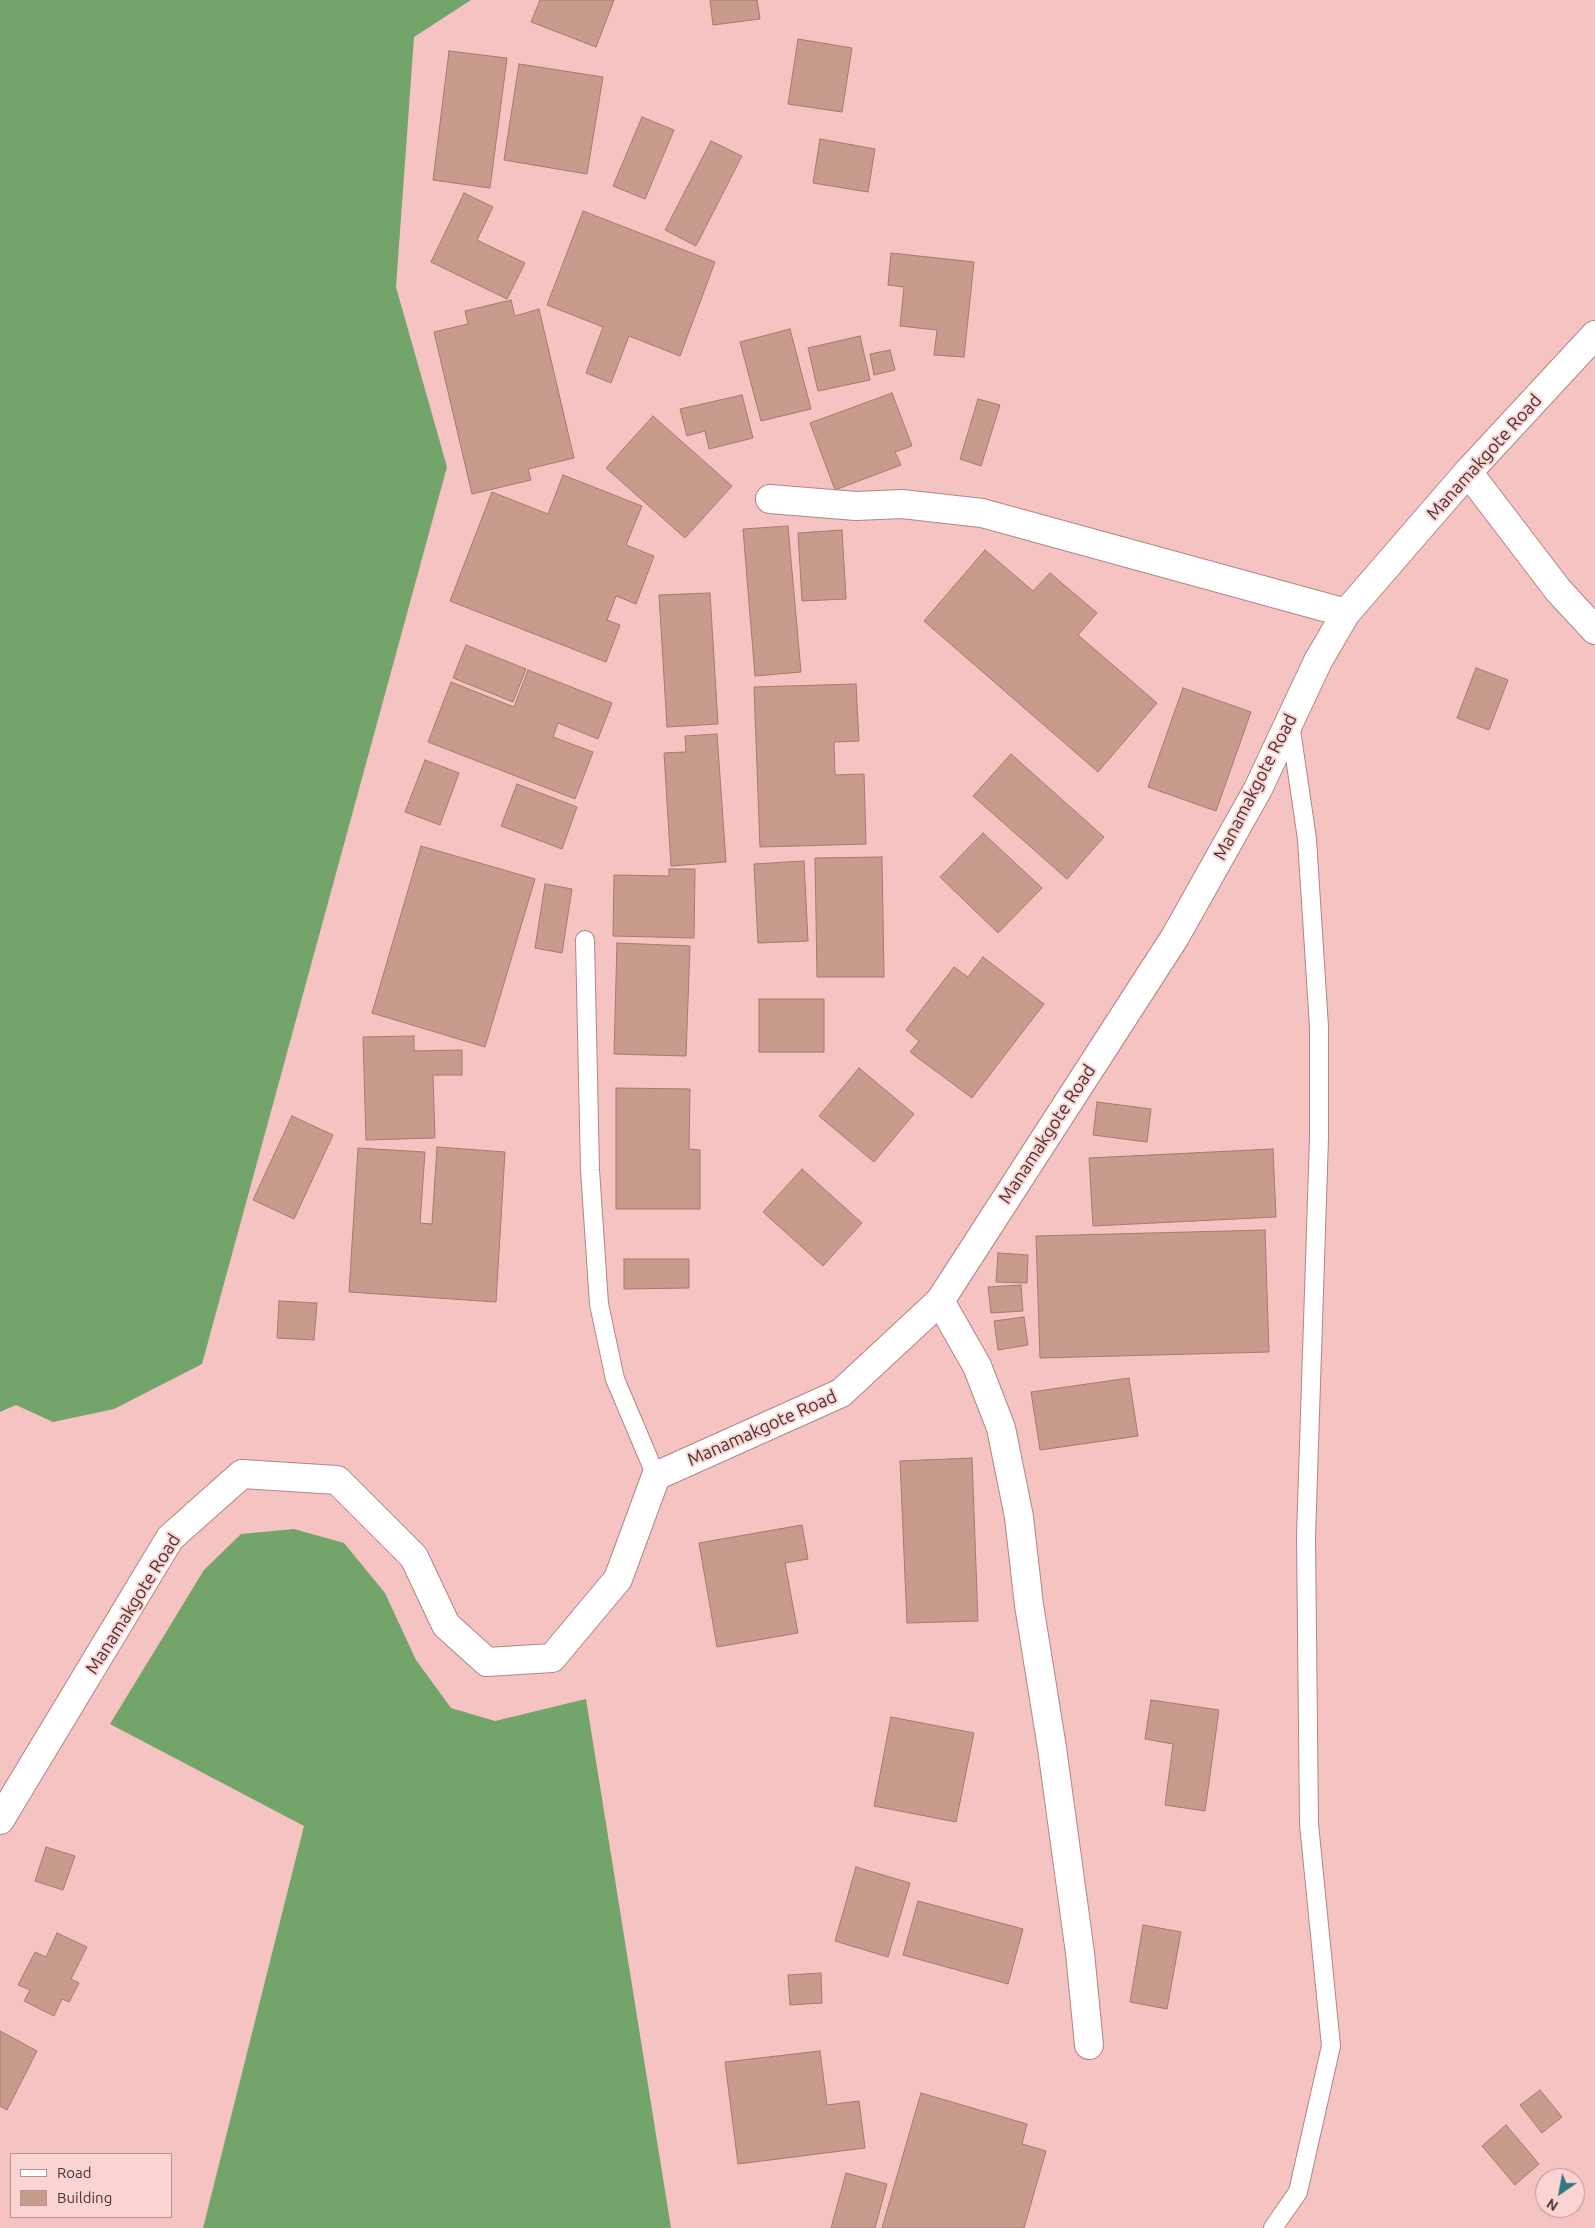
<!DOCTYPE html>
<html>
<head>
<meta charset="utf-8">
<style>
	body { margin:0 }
	#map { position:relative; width:1595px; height:2228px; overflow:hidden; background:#f4c3c2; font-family:Ubuntu,sans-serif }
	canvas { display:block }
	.legend { position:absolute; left:10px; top:2153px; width:162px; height:65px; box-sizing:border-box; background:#fbd3d2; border:1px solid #b39493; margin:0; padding:6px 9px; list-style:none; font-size:15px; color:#483534 }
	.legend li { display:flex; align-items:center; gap:10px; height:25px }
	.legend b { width:25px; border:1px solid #b39493 }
	.north { position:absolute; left:1535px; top:2168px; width:50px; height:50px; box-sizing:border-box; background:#fbd3d2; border:1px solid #b39493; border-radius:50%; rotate:213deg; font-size:14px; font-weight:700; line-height:20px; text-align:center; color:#483534 }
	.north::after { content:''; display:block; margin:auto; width:18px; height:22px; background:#2f787d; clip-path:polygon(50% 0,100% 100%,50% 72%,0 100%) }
</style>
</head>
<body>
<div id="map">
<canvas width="1595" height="2228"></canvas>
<ul class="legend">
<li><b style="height:6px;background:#fff"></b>Road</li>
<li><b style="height:14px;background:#c79c8d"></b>Building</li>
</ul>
<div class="north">N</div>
</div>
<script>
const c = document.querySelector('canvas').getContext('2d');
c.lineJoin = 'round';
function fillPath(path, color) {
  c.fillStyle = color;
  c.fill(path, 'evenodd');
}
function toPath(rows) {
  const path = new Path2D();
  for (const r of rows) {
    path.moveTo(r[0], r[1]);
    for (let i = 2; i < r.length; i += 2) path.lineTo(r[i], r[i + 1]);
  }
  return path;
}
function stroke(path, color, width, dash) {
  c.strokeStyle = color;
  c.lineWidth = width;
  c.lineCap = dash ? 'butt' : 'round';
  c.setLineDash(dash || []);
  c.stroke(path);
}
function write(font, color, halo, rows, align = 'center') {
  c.font = font + ' Ubuntu,sans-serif';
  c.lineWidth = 4;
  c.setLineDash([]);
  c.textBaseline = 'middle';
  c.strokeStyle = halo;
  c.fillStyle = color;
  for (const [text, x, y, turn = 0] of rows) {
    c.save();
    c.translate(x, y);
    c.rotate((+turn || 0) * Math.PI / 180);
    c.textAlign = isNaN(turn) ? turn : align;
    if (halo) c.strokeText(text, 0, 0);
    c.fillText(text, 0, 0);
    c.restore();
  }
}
const forest = toPath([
	[0,0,471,0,414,37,396,287,447,467,202,1364,114,1409,53,1422,16,1405,0,1412],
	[294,1529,344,1543,385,1593,416,1660,451,1708,495,1721,586,1699,671,2228,203,2228,304,1826,110,1724,204,1570,241,1534]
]);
const building = toPath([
	[540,0,614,0,596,47,531,22,540,0],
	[710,0,757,0,760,19,713,25,710,0],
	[798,39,852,48,842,112,788,104,798,39],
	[449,51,507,58,490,188,433,180,449,51],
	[519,64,603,77,587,174,504,160,519,64],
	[642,117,674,130,645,199,613,186,642,117],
	[820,139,875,149,868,192,813,183,820,139],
	[711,141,742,156,696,246,665,230,711,141],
	[464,193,493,207,477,240,525,263,507,299,431,262,464,193],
	[583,211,715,262,680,356,629,336,611,383,586,373,603,327,547,305,583,211],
	[891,253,974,262,964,357,934,355,937,330,900,326,904,287,888,285,891,253],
	[511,300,515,316,539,309,574,458,528,469,531,480,472,494,434,332,468,324,465,311,511,300],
	[790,329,811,409,761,421,740,342,790,329],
	[860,336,870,380,818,391,808,348,860,336],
	[890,350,895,370,874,375,870,354,890,350],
	[892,393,912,446,895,452,901,465,835,490,810,423,892,393],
	[742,395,753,438,709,449,705,431,687,436,680,409,742,395],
	[978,399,1000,405,981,466,960,459,978,399],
	[653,416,732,486,685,538,606,468,653,416],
	[563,475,642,506,626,545,654,556,636,604,616,596,607,620,620,625,606,662,450,601,492,492,548,514,563,475],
	[788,526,801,672,755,676,743,529,788,526],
	[842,530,846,599,802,601,798,533,842,530],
	[985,550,1033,591,1050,573,1097,613,1078,635,1157,703,1098,772,924,621,985,550],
	[710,593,718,724,667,727,659,595,710,593],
	[466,645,526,669,513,702,453,678,466,645],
	[1476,668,1508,680,1489,730,1457,718,1476,668],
	[528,670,612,703,598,739,558,723,553,737,593,752,575,799,428,742,451,682,514,707,528,670],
	[856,684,859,741,834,742,835,775,864,774,866,844,760,847,754,687,856,684],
	[1183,688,1251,712,1216,811,1148,787,1183,688],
	[717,734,726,862,671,866,664,753,686,752,685,736,717,734],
	[1011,754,1104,837,1067,879,973,796,1011,754],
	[425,760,459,773,440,825,405,812,425,760],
	[517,784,577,807,562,849,501,826,517,784],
	[983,833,1042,888,998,933,940,877,983,833],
	[421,846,535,879,485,1047,372,1013,421,846],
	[882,857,884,977,817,977,815,858,882,857],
	[804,861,808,941,758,943,754,864,804,861],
	[669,869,695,869,694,938,613,936,614,875,669,876,669,869],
	[545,884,572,889,562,953,535,948,545,884],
	[617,943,690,946,686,1056,614,1054,617,943],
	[983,957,1044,1004,972,1098,910,1052,919,1041,906,1030,954,967,968,977,983,957],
	[759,999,824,999,824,1052,759,1052,759,999],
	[414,1036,414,1051,462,1050,462,1075,433,1075,435,1138,366,1140,363,1037,414,1036],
	[859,1068,914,1114,874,1162,819,1116,859,1068],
	[616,1088,690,1089,689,1149,700,1150,700,1209,616,1209,616,1088],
	[1097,1102,1151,1109,1147,1142,1093,1135,1097,1102],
	[292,1116,333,1135,294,1219,253,1200,292,1116],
	[437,1147,505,1152,496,1302,349,1292,358,1148,425,1152,420,1223,432,1224,437,1147],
	[1273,1149,1276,1217,1093,1226,1089,1158,1273,1149],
	[802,1169,862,1223,823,1266,763,1212,802,1169],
	[1265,1230,1269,1352,1040,1358,1036,1236,1265,1230],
	[998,1253,1028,1255,1027,1283,996,1282,998,1253],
	[624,1259,689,1259,689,1288,624,1289,624,1259],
	[1021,1285,1023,1311,991,1313,988,1287,1021,1285],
	[279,1301,317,1303,314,1340,277,1338,279,1301],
	[1024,1317,1028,1345,998,1350,994,1321,1024,1317],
	[1129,1378,1138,1436,1040,1450,1031,1392,1129,1378],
	[972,1458,978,1621,907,1623,900,1461,972,1458],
	[802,1525,808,1559,785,1563,798,1633,717,1647,699,1543,802,1525],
	[1151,1700,1219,1710,1205,1811,1165,1805,1173,1744,1145,1739,1151,1700],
	[891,1717,974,1733,956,1822,874,1806,891,1717],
	[46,1847,75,1856,63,1890,35,1881,46,1847],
	[856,1867,910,1883,888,1957,835,1941,856,1867],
	[918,1901,1023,1929,1008,1984,903,1955,918,1901],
	[1143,1925,1181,1932,1167,2009,1130,2002,1143,1925],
	[57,1933,87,1947,71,1979,79,1983,69,2002,62,1999,54,2016,24,2001,30,1990,18,1985,35,1952,46,1957,57,1933],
	[821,1973,822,2003,790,2005,788,1975,821,1973],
	[0,2031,37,2051,7,2110,0,2106,0,2031],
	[820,2051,827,2105,859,2101,865,2148,738,2164,725,2062,820,2051],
	[1540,2090,1562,2117,1542,2133,1520,2105,1540,2090],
	[921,2093,1027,2124,1022,2144,1046,2151,1024,2228,882,2228,921,2093],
	[1506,2125,1539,2164,1515,2185,1482,2146,1506,2125],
	[846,2173,887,2184,875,2228,831,2228,846,2173]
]);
const service = toPath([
	[585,940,590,1170,599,1304,615,1379,656,1476],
	[1273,2228,1298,2192,1331,2046,1309,1824,1306,1536,1319,1138,1319,1027,1307,839,1290,723]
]);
const minor = toPath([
	[1468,472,1558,590,1595,630],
	[770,499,856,506,902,504,982,513,1346,613],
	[940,1301,977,1366,1001,1428,1019,1517,1029,1605,1052,1748,1080,1953,1089,2045]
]);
const tertiary = toPath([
	[0,1820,170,1538,242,1474,337,1480,414,1557,446,1625,487,1662,552,1658,618,1579,656,1476,841,1393,940,1301,1175,937,1258,789,1318,661,1346,613,1468,472,1595,335]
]);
const streetNames = [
	["Manamakgote Road",1484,457,-48],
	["Manamakgote Road",1255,787,-63],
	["Manamakgote Road",1047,1134,-57],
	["Manamakgote Road",762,1428,-24],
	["Manamakgote Road",133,1604,-58]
];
fillPath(forest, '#73a46a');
fillPath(building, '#c79c8d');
stroke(building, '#a47b6c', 1);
stroke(service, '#b38684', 20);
stroke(minor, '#b38684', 30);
stroke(tertiary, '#b38684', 30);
stroke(service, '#fff', 18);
stroke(minor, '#fff', 28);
stroke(tertiary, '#fff', 28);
write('18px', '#483534', '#fbd3d2', streetNames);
</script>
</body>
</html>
